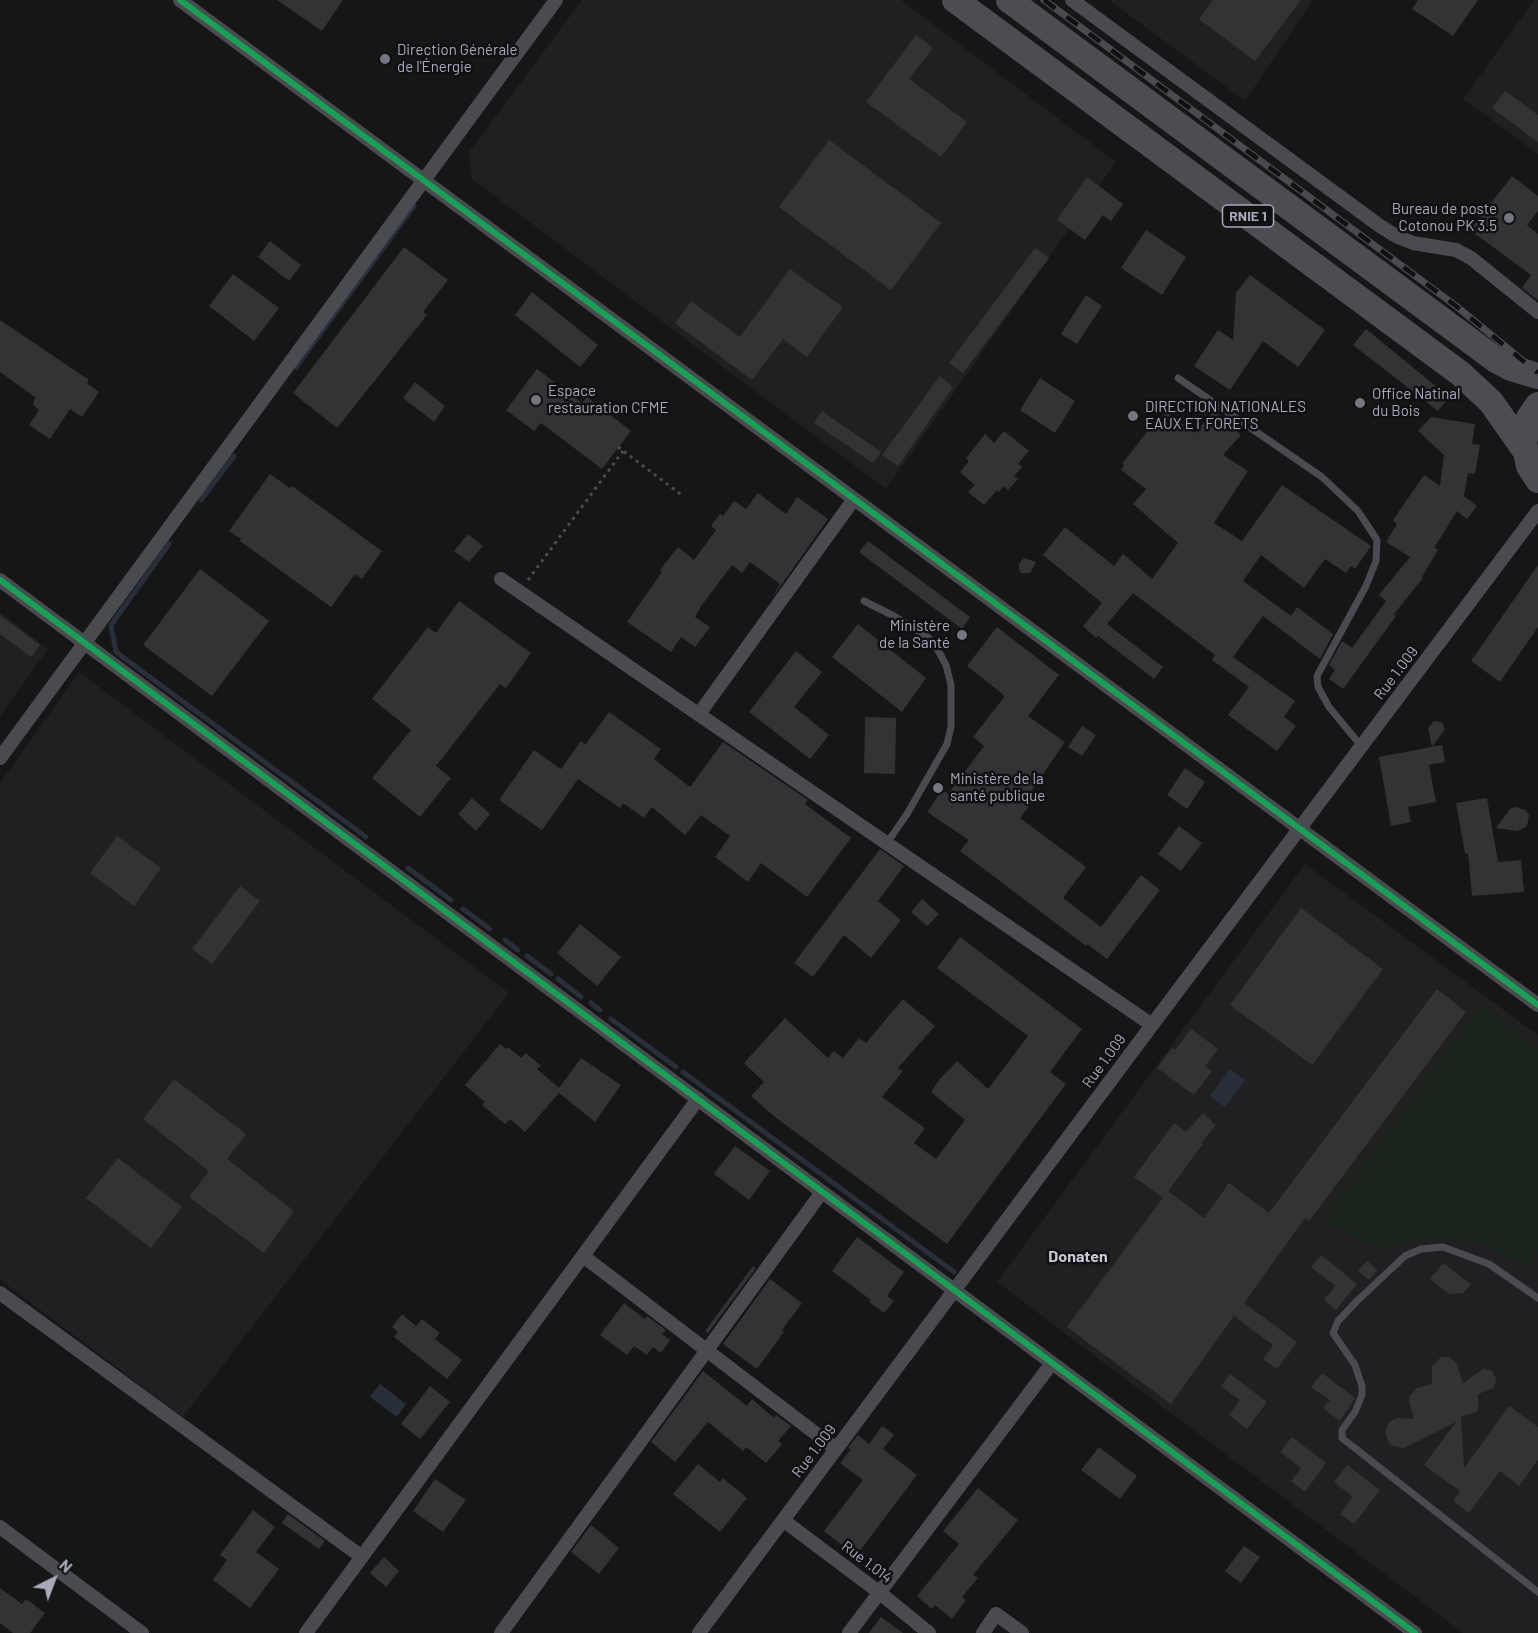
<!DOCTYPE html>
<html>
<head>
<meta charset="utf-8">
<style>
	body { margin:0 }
	#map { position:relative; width:1538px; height:1633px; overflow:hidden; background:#161617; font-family:Barlow,sans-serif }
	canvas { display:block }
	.north { position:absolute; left:24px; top:1549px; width:60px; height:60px; -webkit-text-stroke:4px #111013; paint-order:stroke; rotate:42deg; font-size:16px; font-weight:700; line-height:24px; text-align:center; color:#a6aab9 }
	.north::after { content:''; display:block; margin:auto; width:21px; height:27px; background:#a6aab9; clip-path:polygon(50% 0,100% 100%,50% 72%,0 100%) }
</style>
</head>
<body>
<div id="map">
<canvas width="1538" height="1633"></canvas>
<div class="north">N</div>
</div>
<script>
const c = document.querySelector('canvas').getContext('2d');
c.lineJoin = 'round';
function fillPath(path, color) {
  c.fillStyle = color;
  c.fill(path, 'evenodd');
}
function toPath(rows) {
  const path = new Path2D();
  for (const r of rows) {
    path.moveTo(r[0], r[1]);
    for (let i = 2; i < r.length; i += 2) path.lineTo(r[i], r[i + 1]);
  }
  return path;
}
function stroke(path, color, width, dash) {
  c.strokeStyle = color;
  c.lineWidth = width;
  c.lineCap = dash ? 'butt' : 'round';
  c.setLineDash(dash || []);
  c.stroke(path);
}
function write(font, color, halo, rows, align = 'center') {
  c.font = font + ' Barlow,sans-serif';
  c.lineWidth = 5;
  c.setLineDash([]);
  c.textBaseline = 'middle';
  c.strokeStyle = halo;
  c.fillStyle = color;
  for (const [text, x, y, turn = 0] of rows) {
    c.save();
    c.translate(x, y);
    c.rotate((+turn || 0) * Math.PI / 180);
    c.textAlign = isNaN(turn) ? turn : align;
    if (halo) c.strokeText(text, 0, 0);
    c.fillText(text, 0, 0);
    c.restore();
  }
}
const built = toPath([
	[582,0,901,0,1116,162,886,489,472,179,469,152],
	[1109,0,1313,0,1245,101],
	[1534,0,1538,0,1538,154,1463,99],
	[0,612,48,649,0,716],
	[79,672,509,993,183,1417,0,1280,0,783],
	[1305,864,1538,1035,1538,1633,1463,1633,997,1282]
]);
const green = toPath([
	[1481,1006,1538,1049,1538,1253,1527,1268,1492,1246,1470,1238,1448,1240,1427,1239,1408,1242,1385,1251,1324,1220]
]);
const water = toPath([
	[1230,1069,1245,1080,1225,1107,1210,1096],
	[380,1384,406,1404,397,1417,370,1397]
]);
const stream = toPath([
	[296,367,414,206],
	[201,500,234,456],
	[169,544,111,625,116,652,366,837],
	[408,868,451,900],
	[463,909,490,929],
	[505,940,518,950],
	[527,956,551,974],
	[558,979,581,997],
	[591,1003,600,1010],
	[611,1019,676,1067],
	[683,1072,954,1272]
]);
const building = toPath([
	[277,0,343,0,322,31],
	[1213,0,1301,0,1255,61,1199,19],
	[1418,0,1478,0,1453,36,1412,9],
	[916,35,933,48,909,79,967,122,941,157,866,102],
	[1505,91,1538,115,1538,142,1492,108],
	[829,140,941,223,891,290,779,207],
	[1512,176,1538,196,1538,211,1527,225,1538,234,1538,300,1522,288,1531,275,1470,230],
	[1087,177,1123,204,1111,221,1103,215,1085,240,1057,220],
	[1146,230,1186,257,1162,295,1121,268],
	[270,241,301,265,289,281,258,257],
	[404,247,448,280,423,312,427,315,337,428,293,393],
	[1035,248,1049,258,963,373,949,363],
	[790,269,843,307,807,357,783,339,752,380,675,323,691,301,740,337],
	[233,274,279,308,254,341,209,306],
	[1250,275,1325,330,1298,367,1263,341,1230,390,1194,366,1218,330,1233,340,1236,293],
	[532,292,598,345,580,367,515,315],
	[1086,295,1102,306,1077,344,1061,334],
	[0,320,89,380,87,383,99,392,82,417,70,409,50,439,29,425,39,410,33,405,35,397,0,372],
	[1366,329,1449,397,1438,411,1353,345],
	[537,369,582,403,587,397,631,431,602,469,541,423,534,431,506,410],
	[940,376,953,387,898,466,882,455],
	[1040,378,1075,401,1055,433,1020,410],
	[415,382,445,406,434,422,403,398],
	[822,411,881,452,873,463,814,423],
	[1214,411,1241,435,1223,455,1248,471,1214,523,1242,541,1282,485,1371,546,1355,569,1351,566,1346,573,1325,559,1304,588,1261,555,1243,581,1291,616,1297,607,1333,634,1320,659,1263,616,1233,657,1295,701,1284,717,1296,726,1277,751,1228,715,1249,687,1212,660,1215,655,1133,593,1107,624,1163,667,1154,679,1098,636,1096,638,1083,626,1102,603,1043,555,1065,527,1114,566,1123,554,1152,579,1178,543,1133,504,1146,489,1121,470,1124,465,1122,464,1154,423,1156,425,1166,412,1195,433],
	[1431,417,1475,424,1472,444,1480,445,1475,474,1468,473,1464,496,1477,506,1467,519,1457,511,1434,548,1438,550,1422,577,1423,578,1394,614,1396,616,1343,689,1329,679,1335,670,1329,665,1342,641,1352,648,1386,601,1379,595,1410,557,1386,542,1397,524,1393,520,1424,475,1440,486,1444,455,1418,431],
	[1004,431,1029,451,1018,464,1022,467,1014,476,1018,479,1008,490,1004,486,999,492,997,490,984,505,968,492,975,485,960,472,969,461,966,458,985,434,994,443],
	[270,474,290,488,292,486,382,551,362,579,355,574,331,607,240,541,241,539,229,531],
	[758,493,786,514,797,497,828,519,772,598,780,584,750,562,742,573,732,565,701,606,695,617,710,627,695,647,681,637,671,652,627,622,662,572,660,570,678,547,694,560,716,530,711,526,720,514,723,516,734,501,746,509],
	[468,534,483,546,469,562,454,551],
	[868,541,970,617,962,629,859,552],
	[1024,558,1036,562,1030,573,1021,573,1019,569,1019,564],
	[1538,565,1538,627,1500,682,1471,661],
	[200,569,269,621,212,696,143,645],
	[459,601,531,653,506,688,500,684,436,766,451,778,420,817,372,778,411,730,372,699,428,627,436,633],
	[0,615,40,645,31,657,0,634],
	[858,624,926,678,902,712,832,657],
	[997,627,1059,675,1028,716,1065,742,1032,790,1038,795,1020,818,1086,867,1063,898,1101,927,1141,875,1160,890,1107,959,1087,944,1086,946,960,851,969,840,927,812,942,790,948,794,984,746,973,737,1005,696,967,666],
	[796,651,822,672,794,707,829,735,810,759,749,712],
	[609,712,661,749,654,759,690,787,723,742,808,800,805,804,851,838,807,897,761,863,748,882,715,857,730,836,701,815,685,835,652,807,644,818,623,803,620,808,578,779,542,830,499,800,534,750,561,769,581,741,585,745],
	[865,717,896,718,895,774,864,773],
	[1434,721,1442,722,1445,729,1432,747,1428,728],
	[1082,726,1096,735,1082,756,1068,747],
	[1442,745,1445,762,1429,765,1436,802,1408,807,1411,822,1391,826,1379,757],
	[1185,768,1205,782,1187,809,1167,795],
	[472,798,490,814,476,831,458,814],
	[1487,798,1498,862,1521,860,1524,892,1472,896,1468,853,1465,854,1456,803],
	[1515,807,1525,810,1529,815,1527,826,1518,831,1496,828,1510,809],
	[1179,826,1202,843,1181,871,1158,854],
	[117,836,161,868,134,906,90,873],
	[880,849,904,866,878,901,901,920,871,958,844,935,813,977,794,963],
	[240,886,260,901,212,964,192,949],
	[922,899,939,914,927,926,911,912],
	[1301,908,1383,969,1312,1065,1230,1005],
	[580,924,621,957,597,986,557,953],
	[960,937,1082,1029,1050,1072,1066,1084,947,1244,775,1117,751,1096,764,1082,744,1063,785,1018,828,1058,834,1051,843,1058,859,1038,866,1043,903,999,935,1026,898,1068,903,1071,882,1097,925,1128,914,1143,936,1159,965,1120,931,1092,939,1080,957,1061,988,1089,1028,1036,937,968],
	[1437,989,1466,1012,1309,1221,1305,1218,1244,1303,1297,1342,1277,1369,1263,1359,1273,1345,1234,1316,1171,1404,1067,1327,1168,1191,1204,1218,1229,1183,1269,1213],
	[1191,1029,1218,1049,1205,1066,1212,1071,1194,1095,1157,1068,1172,1048,1175,1050],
	[500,1044,506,1049,508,1047,521,1058,526,1053,541,1066,537,1069,559,1088,581,1058,621,1085,595,1122,559,1093,525,1132,510,1119,505,1124,482,1105,485,1102,465,1085],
	[174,1079,246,1134,227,1159,294,1211,264,1253,189,1197,209,1171,143,1119],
	[1203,1113,1216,1125,1201,1143,1203,1144,1163,1198,1134,1177,1174,1123,1186,1132],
	[735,1146,770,1171,749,1200,714,1174],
	[118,1158,182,1207,151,1248,86,1198],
	[857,1237,904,1272,887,1296,894,1301,884,1313,869,1302,871,1300,832,1271],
	[1321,1255,1357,1284,1336,1310,1324,1300,1335,1286,1311,1267],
	[1367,1261,1377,1270,1369,1280,1358,1271],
	[1443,1263,1471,1284,1463,1293,1449,1294,1430,1279],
	[753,1266,756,1268,708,1333,705,1331],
	[770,1279,802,1303,782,1330,784,1332,757,1369,723,1344],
	[624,1303,645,1319,647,1316,666,1330,662,1334,670,1340,661,1353,653,1347,647,1355,634,1346,627,1355,600,1335],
	[402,1314,416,1326,422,1319,440,1333,435,1339,462,1360,447,1379,394,1337,398,1332,392,1327],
	[1441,1357,1449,1357,1456,1362,1463,1383,1483,1369,1491,1370,1496,1378,1494,1388,1478,1394,1478,1411,1461,1417,1464,1468,1509,1406,1538,1427,1538,1460,1519,1486,1500,1471,1469,1513,1453,1501,1460,1491,1424,1465,1456,1422,1404,1448,1396,1447,1389,1443,1386,1436,1386,1428,1390,1421,1398,1418,1414,1419,1409,1402,1410,1396,1417,1388,1432,1384,1432,1366],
	[703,1371,747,1406,752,1399,774,1418,776,1415,791,1426,778,1441,782,1444,766,1463,746,1447,743,1451,708,1422,675,1462,651,1442],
	[1322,1373,1355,1398,1340,1421,1323,1408,1330,1400,1311,1387],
	[1230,1374,1267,1402,1247,1429,1229,1415,1240,1400,1221,1386],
	[430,1386,450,1402,420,1439,401,1424],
	[882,1426,894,1435,883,1449,917,1475,856,1556,824,1531,863,1480,840,1463,851,1449,848,1448,858,1435,869,1444],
	[1292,1437,1326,1463,1305,1492,1291,1481,1301,1468,1280,1452],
	[1099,1447,1137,1476,1120,1499,1081,1470],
	[698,1464,720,1482,723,1478,747,1498,720,1532,673,1494],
	[1347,1465,1380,1490,1354,1524,1340,1514,1353,1497,1334,1482],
	[435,1479,466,1500,443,1532,413,1511],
	[978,1488,1018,1520,973,1575,978,1578,962,1597,966,1600,952,1619,935,1605,932,1609,917,1596,959,1544,943,1531],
	[253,1510,275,1527,256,1552,279,1569,250,1608,213,1580,227,1560,220,1555],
	[288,1514,325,1541,319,1549,282,1523],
	[591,1525,619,1548,599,1574,571,1552],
	[1244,1546,1260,1557,1241,1583,1225,1571],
	[384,1557,399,1571,386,1587,370,1573],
	[0,1588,22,1604,26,1599,45,1613,30,1633,13,1633,0,1623],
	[881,1617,903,1633,869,1633]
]);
const path = toPath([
	[618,447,683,496],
	[528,580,623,451]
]);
const lane = toPath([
	[1178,378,1322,477,1358,511,1377,540,1376,561,1366,586,1317,676,1318,687,1329,707,1362,747],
	[864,601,894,616,929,638,939,652,946,665,951,685,951,727,947,744,907,814,887,843],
	[1538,1298,1489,1264,1443,1247,1421,1249,1405,1256,1358,1300,1338,1321,1333,1333,1355,1365,1362,1386,1362,1395,1355,1412,1342,1430,1342,1438,1538,1592]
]);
const street = toPath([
	[180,0,1538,1005],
	[1072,0,1380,226,1396,236,1413,243,1456,250,1471,258,1538,312],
	[501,579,1152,1025],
	[0,580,1415,1633],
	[699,714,854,499],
	[0,758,556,0],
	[583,1256,836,1449],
	[0,1293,362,1557],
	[783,1520,880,1593,929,1633],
	[0,1527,142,1633],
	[306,1633,698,1099],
	[501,1633,822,1192],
	[699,1633,1152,1025,1538,511],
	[849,1633,1052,1363],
	[983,1633,996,1614,1022,1633]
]);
const highway = toPath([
	[955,0,1461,374,1491,402,1524,449],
	[1009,0,1496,360,1511,368,1538,376],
	[1538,405,1529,418,1524,443,1529,466,1538,480]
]);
const rail = toPath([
	[1044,0,1456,306,1538,373]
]);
const cycleway = toPath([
	[180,0,1538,1005],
	[0,580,1415,1633]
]);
const markers = [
	[385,59,6,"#747680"],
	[1509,218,6,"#747680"],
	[536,400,6,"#747680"],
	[1360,403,6,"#747680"],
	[1133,416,6,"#747680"],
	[962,635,6,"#747680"],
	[938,788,6,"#747680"]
];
const shields = [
	[1248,216,51]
];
const shieldNames = [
	["RNIE 1",1248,216]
];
const poiNames = [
	["Direction Générale",397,50],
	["de l'Énergie",397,67],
	["Bureau de poste",1497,209,"right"],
	["Cotonou PK 3.5",1497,226,"right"],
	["Espace",548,391],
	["restauration CFME",548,408],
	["Office Natinal",1372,394],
	["du Bois",1372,411],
	["DIRECTION NATIONALES",1145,407],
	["EAUX ET FORETS",1145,424],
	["Ministère",950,626,"right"],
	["de la Santé",950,643,"right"],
	["Ministère de la",950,779],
	["santé publique",950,796]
];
const streetNames = [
	["Rue 1.009",1396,673,-53],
	["Rue 1.009",1104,1061,-54],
	["Rue 1.009",814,1451,-53],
	["Rue 1.014",867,1562,37]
];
const neighbourhoodNames = [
	["Donaten",1078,1257]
];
fillPath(built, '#202023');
fillPath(green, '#1c241e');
fillPath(water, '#282f3a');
stroke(stream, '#282f3a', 5);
fillPath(building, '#333335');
stroke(path, '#4c4c51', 3, [3, 4.5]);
stroke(lane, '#4a4b50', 7);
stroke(street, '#4a4b50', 14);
stroke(highway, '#4c4d52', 26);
stroke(rail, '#4a4b4f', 7);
stroke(rail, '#111013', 4.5, [14]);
stroke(cycleway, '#1a9f57', 6);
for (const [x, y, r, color] of markers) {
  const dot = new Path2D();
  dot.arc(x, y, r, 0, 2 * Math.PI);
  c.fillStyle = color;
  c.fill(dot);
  stroke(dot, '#111013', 2);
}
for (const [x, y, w] of shields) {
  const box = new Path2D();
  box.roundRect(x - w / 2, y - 11, w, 22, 4.5);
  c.fillStyle = '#111013';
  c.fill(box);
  stroke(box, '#a6aab9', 1.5);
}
write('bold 14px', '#a6aab9', null, shieldNames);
write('15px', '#a6aab9', '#111013', poiNames, 'left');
write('15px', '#a6aab9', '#111013', streetNames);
write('bold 16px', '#c7c9d5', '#111013', neighbourhoodNames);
</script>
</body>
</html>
